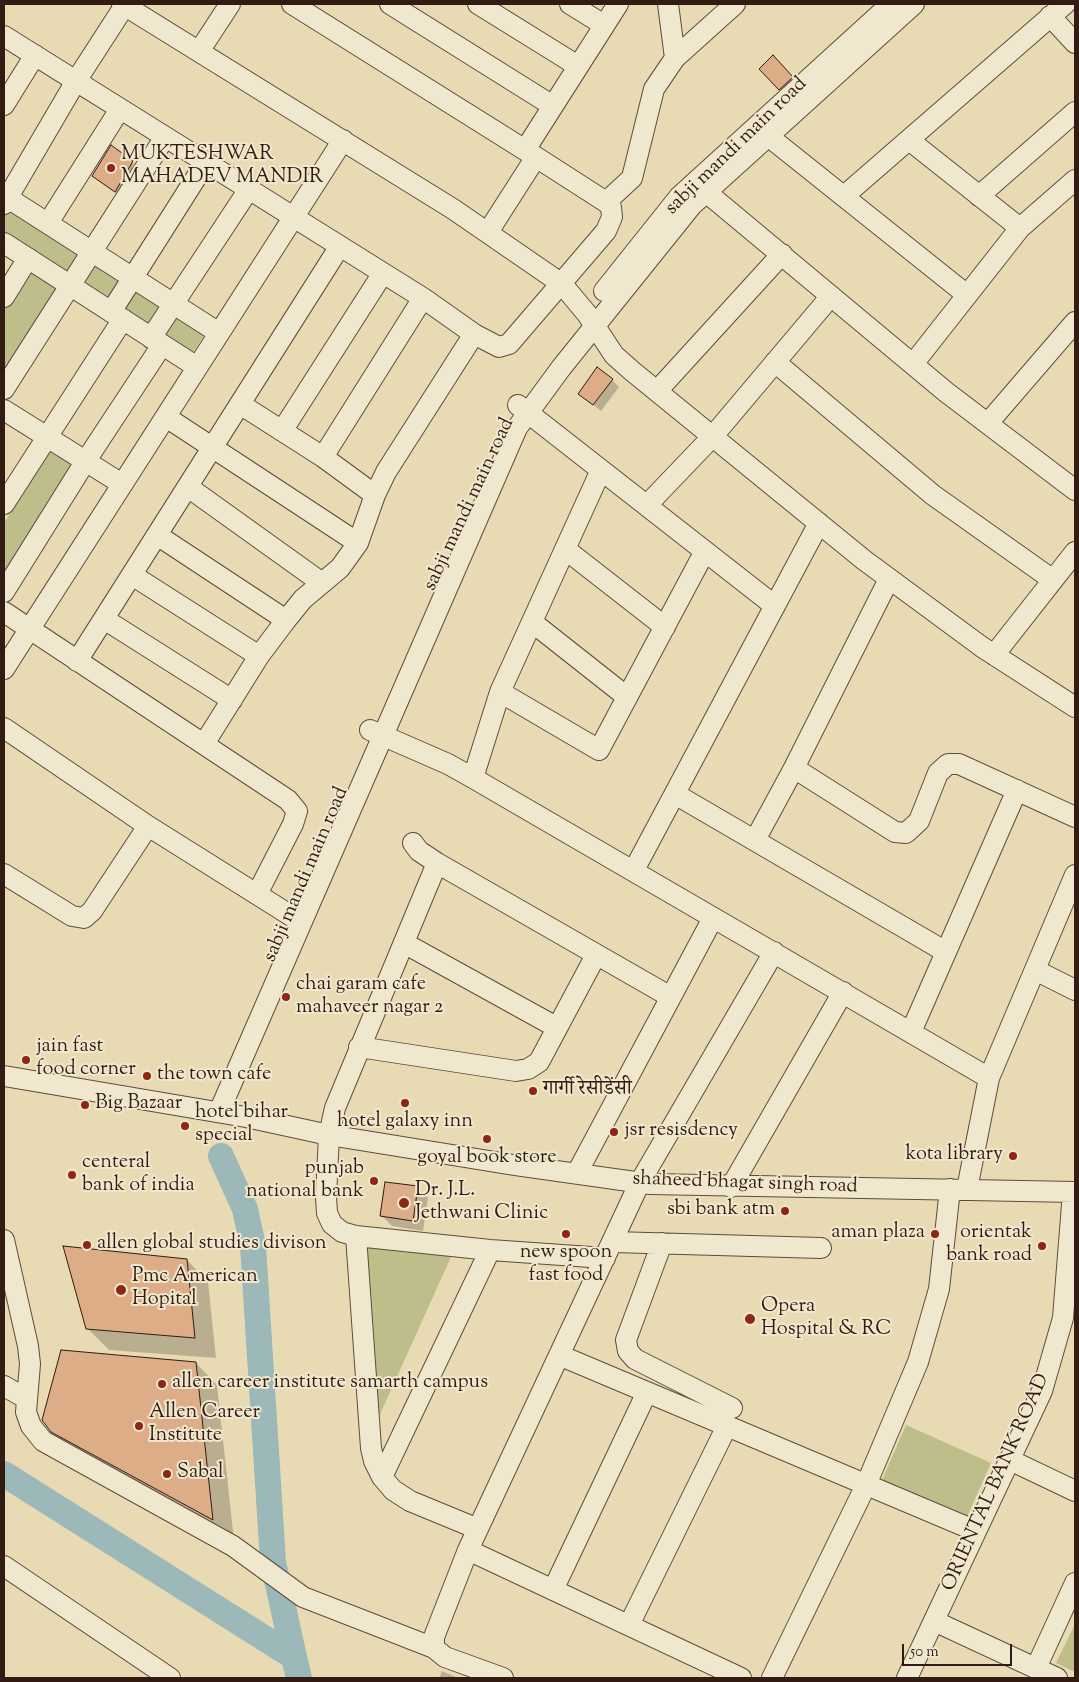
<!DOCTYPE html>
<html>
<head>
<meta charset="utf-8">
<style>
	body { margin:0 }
	#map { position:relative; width:1079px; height:1682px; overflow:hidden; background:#e8dbb4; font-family:"Sorts Mill Goudy",serif }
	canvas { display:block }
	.frame { position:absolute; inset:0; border:5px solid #321b12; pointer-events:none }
	.scale { position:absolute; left:902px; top:1644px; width:110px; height:22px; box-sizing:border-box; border:2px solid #321b12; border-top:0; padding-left:6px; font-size:15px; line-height:18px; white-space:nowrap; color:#321b12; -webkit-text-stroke:4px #f0e8ce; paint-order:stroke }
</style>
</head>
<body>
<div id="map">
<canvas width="1079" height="1682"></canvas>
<div class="frame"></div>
<div class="scale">50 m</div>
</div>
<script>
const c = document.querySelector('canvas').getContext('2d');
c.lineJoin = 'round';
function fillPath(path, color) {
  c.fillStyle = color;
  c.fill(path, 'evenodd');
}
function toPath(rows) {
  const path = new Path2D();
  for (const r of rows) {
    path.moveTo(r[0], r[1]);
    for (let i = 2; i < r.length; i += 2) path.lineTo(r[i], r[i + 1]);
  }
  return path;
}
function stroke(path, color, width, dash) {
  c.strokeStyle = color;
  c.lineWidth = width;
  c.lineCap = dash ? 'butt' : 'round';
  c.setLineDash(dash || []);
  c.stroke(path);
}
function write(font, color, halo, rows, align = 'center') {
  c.font = font + ' "Sorts Mill Goudy","Noto Serif Devanagari",serif';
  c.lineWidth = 4;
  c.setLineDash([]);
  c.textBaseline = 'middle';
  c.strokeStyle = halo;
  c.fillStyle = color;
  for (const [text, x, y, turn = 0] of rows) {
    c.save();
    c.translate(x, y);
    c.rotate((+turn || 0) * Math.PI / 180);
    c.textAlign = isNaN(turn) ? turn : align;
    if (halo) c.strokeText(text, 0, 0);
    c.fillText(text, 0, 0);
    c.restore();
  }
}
const green = toPath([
	[10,204,207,330,190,357,4,237,4,213],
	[28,266,63,288,4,381,4,305],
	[48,451,73,464,4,574,4,523],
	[365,1238,455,1248,377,1421],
	[906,1425,991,1463,967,1517,882,1480],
	[1075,1624,1075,1672,1056,1663]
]);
const shadow = toPath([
	[773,57,799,84,787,96,780,89],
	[132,162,143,173,126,201,93,176],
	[612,380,619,387,601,411,579,393],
	[417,1187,428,1198,423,1231,392,1226,381,1215],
	[187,1260,208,1282,216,1358,109,1350,87,1328],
	[196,1363,217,1385,234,1540,74,1453,52,1431],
	[442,1671,458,1678,439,1678]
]);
const river = toPath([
	[221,1156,245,1209,253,1246,273,1562,294,1657],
	[4,1474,294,1657,299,1678]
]);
const building = toPath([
	[773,55,793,77,779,90,759,69,773,55],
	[111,145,133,161,115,192,92,176,111,145],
	[597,367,613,379,593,405,578,394,597,367],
	[385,1182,418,1186,413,1221,380,1216,385,1182],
	[63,1246,187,1259,195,1338,86,1329,63,1246],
	[61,1350,196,1362,213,1520,51,1432,42,1420,61,1350]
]);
const minor = toPath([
	[122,4,453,209,562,284,587,314,614,355,632,371,864,560,982,647,1075,707],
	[390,4,553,106],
	[478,4,578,66],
	[570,4,604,25],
	[1050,16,1075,43],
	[4,36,423,298,474,334,499,347,509,344,606,231,612,217,611,207,606,202,525,150,292,4],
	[200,50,230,4],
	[675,58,735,4],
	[4,105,35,55],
	[758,128,967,295],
	[909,140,1020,228],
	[525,150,618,4],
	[698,182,706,192,946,392,1075,490],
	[844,196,1065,4],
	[979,196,1075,112],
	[8,198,219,333],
	[606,202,632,178,654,89,675,58,668,4],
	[4,204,76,81,125,5],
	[48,223,120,109],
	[488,232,536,157],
	[4,243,197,367],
	[604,291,679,197,891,4],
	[4,297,28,258],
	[111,312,206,162],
	[151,338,249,189],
	[775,362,933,495,1053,580],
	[913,364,1020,228,1075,180],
	[4,389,165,137],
	[657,391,782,254],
	[240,404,323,457,375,495],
	[518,405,775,606],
	[4,410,122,484],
	[166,417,358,543],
	[988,423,1075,322],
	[282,431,383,273],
	[323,457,423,298],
	[188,487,322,583],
	[4,504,123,319],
	[647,505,713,436,831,296],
	[157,535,286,620],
	[565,549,665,627],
	[132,575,259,656],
	[4,592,85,462,162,345],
	[4,612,288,800,297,811,293,824,257,894],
	[104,619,232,700],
	[532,622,627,697],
	[994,655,1075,552],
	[77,661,340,246],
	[4,669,343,140],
	[500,692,599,750,705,551],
	[4,728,148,826,301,922],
	[370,730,448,764,473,778,989,1078],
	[204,744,259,656,286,620,303,599,340,568,358,543,375,495,386,472,474,334],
	[794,768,895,832,906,833,919,821,938,773,948,764,959,764,1075,817],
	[473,778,500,692,601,470],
	[675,794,946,952],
	[755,840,794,768,889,579],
	[413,843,419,851,437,863,669,996],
	[437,863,335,1108,329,1135,326,1197,327,1213,332,1224,342,1232,356,1236,490,1250,605,1258],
	[634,870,819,523],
	[4,874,72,916,84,918,92,911,148,826],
	[404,943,556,1027],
	[1035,970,1075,990],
	[911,1032,1017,790],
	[359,1047,516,1071,528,1069,539,1062,596,955],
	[4,1076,246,1117,329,1135,514,1165,650,1184,1075,1192],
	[219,1112,517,428,561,368,692,205,914,4],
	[577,1173,713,918],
	[731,1187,843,992],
	[967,1189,989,1078,1075,875],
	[356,1236,371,1448,374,1461,382,1477,393,1490,410,1501,478,1529],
	[4,1240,28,1346,30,1364,26,1412,31,1426,43,1441,233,1546,303,1597,434,1648],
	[613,1242,821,1248],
	[662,1243,626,1340,628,1351,635,1359,732,1408],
	[559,1355,976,1531],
	[4,1386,27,1399],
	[1010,1460,1075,1491],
	[382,1477,490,1250],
	[468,1550,741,1678],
	[4,1566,170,1678],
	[553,1590,647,1392],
	[934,1621,1057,1678],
	[629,1625,727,1426],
	[1036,1668,1075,1583],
	[503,1678,445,1657,434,1648,434,1637,468,1550,640,1182,774,952],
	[772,1678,866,1485,918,1362,939,1289,950,1189],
	[907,1678,1042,1391,1063,1318,1073,1192]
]);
const markers = [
	[111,168,5,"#8f2418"],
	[286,997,5,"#8f2418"],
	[26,1060,5,"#8f2418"],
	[147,1076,5,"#8f2418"],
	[533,1091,5,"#8f2418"],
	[405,1103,5,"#8f2418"],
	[85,1105,5,"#8f2418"],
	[185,1126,5,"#8f2418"],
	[614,1132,5,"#8f2418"],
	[487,1139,5,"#8f2418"],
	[1013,1156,5,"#8f2418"],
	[72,1175,5,"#8f2418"],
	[374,1181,5,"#8f2418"],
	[404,1203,6,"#8f2418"],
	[785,1211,5,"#8f2418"],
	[566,1234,5,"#8f2418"],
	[935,1234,5,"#8f2418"],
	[87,1245,5,"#8f2418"],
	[1042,1246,5,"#8f2418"],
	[121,1290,6,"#8f2418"],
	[750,1319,6,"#8f2418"],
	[162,1384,5,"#8f2418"],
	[139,1426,5,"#8f2418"],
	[167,1474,5,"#8f2418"]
];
const streetNames = [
	["sabji mandi main road",737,147,-44],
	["sabji mandi main road",470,505,-65],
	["sabji mandi main road",307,875,-67],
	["shaheed bhagat singh road",745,1184,2],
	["ORIENTAL BANK ROAD",997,1483,-66]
];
const poiNames = [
	["MUKTESHWAR",121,156],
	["MAHADEV MANDIR",121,179],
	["chai garam cafe",296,986],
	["mahaveer nagar 2",296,1009],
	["jain fast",36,1048],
	["food corner",36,1071],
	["the town cafe",157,1076],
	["गार्गी रेसीडेंसी",543,1091],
	["Big Bazaar",95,1105],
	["hotel bihar",195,1114],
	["special",195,1137],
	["hotel galaxy inn",405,1123,"center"],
	["jsr resisdency",624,1132],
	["kota library",1003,1156,"right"],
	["goyal book store",487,1159,"center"],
	["centeral",82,1164],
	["bank of india",82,1187],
	["punjab",364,1170,"right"],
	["national bank",364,1193,"right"],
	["Dr. J.L.",415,1192],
	["Jethwani Clinic",415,1215],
	["sbi bank atm",775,1211,"right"],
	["aman plaza",925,1234,"right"],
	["orientak",1032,1234,"right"],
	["bank road",1032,1257,"right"],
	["allen global studies divison",97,1245],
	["new spoon",566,1254,"center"],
	["fast food",566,1277,"center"],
	["Pmc American",132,1278],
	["Hopital",132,1301],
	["Opera",761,1308],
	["Hospital & RC",761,1331],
	["allen career institute samarth campus",172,1384],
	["Allen Career",149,1414],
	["Institute",149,1437],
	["Sabal",177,1474]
];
fillPath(green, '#bdbe89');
fillPath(shadow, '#0003');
stroke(river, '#9db8b9', 26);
fillPath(building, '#ddad87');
stroke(building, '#321b12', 1);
stroke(minor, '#604b3a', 22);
stroke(minor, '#f0e8ce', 20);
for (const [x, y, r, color] of markers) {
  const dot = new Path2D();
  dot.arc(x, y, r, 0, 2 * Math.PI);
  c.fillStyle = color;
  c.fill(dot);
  stroke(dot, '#f0e8ce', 2);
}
write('20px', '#321b12', '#f0e8ce', streetNames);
write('20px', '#321b12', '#f0e8ce', poiNames, 'left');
</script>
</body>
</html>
